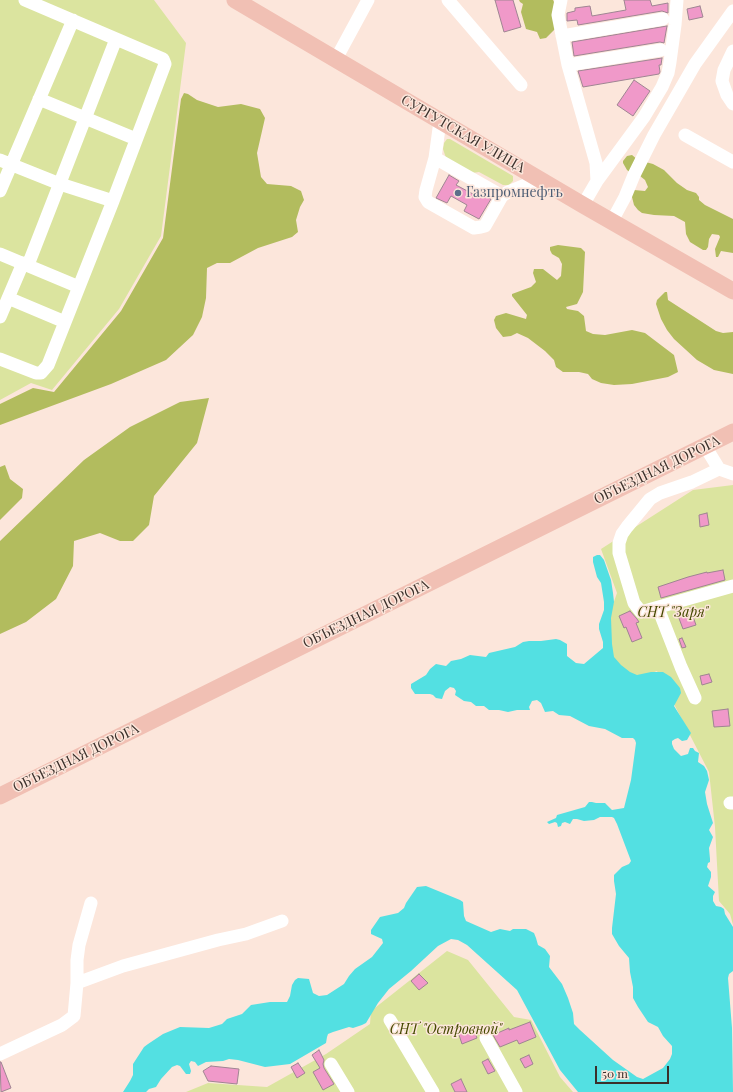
<!DOCTYPE html>
<html>
<head>
<meta charset="utf-8">
<style>
	body { margin:0 }
	#map { position:relative; width:733px; height:1092px; overflow:hidden; background:#fce6db; font-family:"Playfair Display",serif }
	canvas { display:block }
	.scale { position:absolute; left:595px; top:1066px; width:74px; height:18px; box-sizing:border-box; border:2px solid #3b302b; border-top:0; padding-left:5px; font-size:12px; line-height:14px; white-space:nowrap; color:#3b302b; -webkit-text-stroke:3px #fce6db; paint-order:stroke }
</style>
</head>
<body>
<div id="map">
<canvas width="733" height="1092"></canvas>
<div class="scale">50 m</div>
</div>
<script>
const c = document.querySelector('canvas').getContext('2d');
c.lineJoin = 'round';
function fillPath(path, color) {
  c.fillStyle = color;
  c.fill(path, 'evenodd');
}
function toPath(rows) {
  const path = new Path2D();
  for (const r of rows) {
    path.moveTo(r[0], r[1]);
    for (let i = 2; i < r.length; i += 2) path.lineTo(r[i], r[i + 1]);
  }
  return path;
}
function stroke(path, color, width, dash) {
  c.strokeStyle = color;
  c.lineWidth = width;
  c.lineCap = dash ? 'butt' : 'round';
  c.setLineDash(dash || []);
  c.stroke(path);
}
function write(font, color, halo, rows, align = 'center') {
  c.font = font + ' "Playfair Display",serif';
  c.lineWidth = 3;
  c.setLineDash([]);
  c.textBaseline = 'middle';
  c.strokeStyle = halo;
  c.fillStyle = color;
  for (const [text, x, y, turn = 0] of rows) {
    c.save();
    c.translate(x, y);
    c.rotate((+turn || 0) * Math.PI / 180);
    c.textAlign = isNaN(turn) ? turn : align;
    if (halo) c.strokeText(text, 0, 0);
    c.fillText(text, 0, 0);
    c.restore();
  }
}
const green = toPath([
	[0,0,154,0,186,43,161,236,119,309,52,390,31,383,0,400],
	[447,139,450,139,513,176,513,181,509,185,503,185,479,172,472,173,446,158,443,149,444,143],
	[733,485,733,925,730,914,719,901,715,827,709,772,657,671,633,680,607,660,604,630,617,593,601,549,693,490],
	[447,951,468,960,514,1017,531,1020,560,1077,573,1092,186,1092,208,1083,267,1087,326,1054,370,1024,371,1011]
]);
const forest = toPath([
	[519,0,553,0,555,4,556,28,546,38,540,39,537,32,526,29,521,12,523,4,520,2],
	[184,93,188,94,197,100,218,107,241,104,260,109,265,118,257,153,261,177,267,184,291,186,301,191,304,200,300,207,296,220,298,232,292,237,258,248,230,263,217,263,207,268,206,298,202,317,193,335,166,360,111,384,0,425,0,404,33,388,54,392,121,311,163,238,181,99],
	[632,155,638,160,653,164,664,170,677,183,687,190,696,193,699,197,699,200,705,205,733,219,733,253,721,251,718,257,716,257,715,249,720,237,719,235,712,234,709,239,708,247,706,250,703,250,690,242,686,234,685,222,674,216,654,215,642,213,638,210,634,205,631,193,634,190,645,191,648,187,645,180,640,176,632,174,627,170,623,163,623,161,627,156],
	[558,245,581,248,585,252,583,292,577,304,566,307,567,309,578,311,584,316,586,331,593,334,605,335,632,330,645,333,674,355,678,372,668,377,632,384,614,385,601,383,592,379,588,374,579,372,563,372,556,367,554,360,545,351,528,338,517,333,511,336,503,337,496,328,494,320,496,316,506,313,526,319,527,315,512,296,512,294,531,287,536,282,533,273,534,269,543,269,557,280,561,276,562,264,559,258,552,254,550,250,550,247],
	[665,292,667,292,668,300,716,331,723,333,733,332,733,374,714,370,697,360,674,339,667,330,661,319,656,304,657,300],
	[209,398,197,443,154,496,149,525,133,541,120,541,100,533,74,541,73,566,56,599,26,622,0,634,0,541,84,460,130,427,180,402],
	[5,465,10,479,23,489,22,498,0,520,0,467]
]);
const water = toPath([
	[597,555,600,555,604,560,611,580,613,593,614,602,611,618,612,644,614,657,621,665,630,672,637,675,651,672,663,672,671,677,680,688,681,693,674,706,691,733,687,740,682,741,678,738,675,739,672,741,672,744,674,749,681,756,688,754,690,748,693,748,695,751,699,753,698,762,704,766,707,771,709,780,705,792,707,804,713,823,709,830,713,837,709,848,710,859,710,862,708,863,707,867,711,872,711,877,708,886,715,892,713,896,713,901,716,906,721,907,724,909,725,914,733,927,733,971,729,974,728,978,732,1028,733,1092,578,1092,560,1070,517,990,467,945,458,940,451,939,438,946,411,971,389,989,378,1003,366,1023,362,1025,353,1028,349,1027,333,1032,328,1034,327,1037,326,1043,290,1064,265,1067,238,1060,229,1059,223,1061,206,1062,198,1066,195,1062,191,1061,189,1064,191,1071,190,1074,186,1074,180,1066,177,1065,172,1067,161,1079,156,1087,149,1089,146,1092,123,1092,130,1081,133,1075,133,1064,144,1047,148,1044,163,1034,180,1027,209,1028,222,1024,227,1019,242,1014,251,1005,270,1002,287,1002,290,996,292,985,295,980,298,978,309,979,313,993,319,996,327,995,344,984,349,976,355,969,372,957,383,943,382,939,371,934,371,930,380,917,398,913,404,908,406,903,417,887,426,886,460,900,463,902,464,916,466,921,491,932,500,929,510,931,513,929,526,929,534,933,536,938,538,945,545,949,550,956,549,967,562,984,568,998,573,1013,574,1024,580,1030,613,1060,637,1077,643,1079,663,1068,670,1059,672,1054,672,1046,663,1036,658,1027,648,1022,638,1007,633,998,633,987,630,972,629,958,619,946,612,934,612,928,616,894,614,881,614,875,622,867,629,864,631,861,617,824,614,818,612,817,600,817,594,820,584,821,577,819,573,819,570,824,565,822,562,823,561,826,558,827,557,823,555,822,549,824,547,822,556,818,557,815,585,807,589,802,592,802,596,803,605,803,612,810,624,808,631,780,636,743,635,740,633,738,622,738,605,729,589,726,570,716,559,715,553,711,545,712,541,703,537,700,532,701,529,707,530,710,517,710,508,712,499,710,489,710,484,706,476,706,471,702,464,701,455,695,456,691,454,688,450,687,445,691,442,699,436,698,433,695,430,694,415,694,411,688,411,684,426,675,430,669,436,664,446,666,451,661,461,659,470,655,486,657,489,653,515,647,523,642,529,641,541,641,556,639,560,640,567,644,567,656,576,663,584,664,603,648,603,642,599,629,599,624,604,610,604,602,601,583,597,577,593,562,593,557]
]);
const building = toPath([
	[495,0,513,0,521,27,504,32,495,0],
	[624,0,650,0,652,6,668,3,668,13,662,11,578,25,577,20,567,21,567,13,575,11,575,8,590,6,592,16,626,10,624,0],
	[700,6,703,17,689,20,687,9,700,6],
	[667,26,664,43,660,42,574,56,572,42,667,26],
	[662,58,661,65,659,65,660,72,659,74,583,87,578,71,662,58],
	[634,80,650,91,633,116,617,105,634,80],
	[449,175,459,181,456,185,473,194,475,190,491,199,479,219,464,211,467,205,451,196,447,203,436,198,449,175],
	[707,513,709,525,700,527,699,515,707,513],
	[723,570,725,580,661,598,658,587,688,577,707,572,707,573,723,570],
	[690,608,696,625,683,629,677,613,690,608],
	[630,611,637,619,639,622,636,623,642,638,632,642,626,627,624,628,619,616,630,611],
	[682,638,686,647,682,648,679,639,682,638],
	[709,674,712,682,702,685,700,676,709,674],
	[728,709,730,726,714,727,712,711,728,709],
	[419,974,428,983,419,990,411,981,419,974],
	[530,1022,536,1037,519,1044,517,1040,500,1047,493,1035,509,1028,509,1030,530,1022],
	[472,1026,477,1038,462,1044,458,1032,472,1026],
	[319,1050,324,1060,323,1064,324,1068,334,1084,323,1090,313,1072,320,1068,312,1055,319,1050],
	[529,1055,533,1064,525,1068,520,1059,529,1055],
	[488,1059,495,1071,488,1074,482,1062,488,1059],
	[0,1062,1,1062,11,1088,1,1092,0,1062],
	[298,1063,305,1073,297,1078,291,1067,298,1063],
	[211,1066,239,1069,237,1084,208,1081,203,1071,211,1066],
	[461,1079,467,1092,455,1092,451,1084,461,1079]
]);
const minor = toPath([
	[448,0,521,85],
	[561,0,558,15,568,65,596,163,597,181],
	[562,36,663,19],
	[733,51,724,70,722,81,727,95,733,104],
	[336,59,368,0],
	[568,65,661,50],
	[39,99,136,139],
	[440,121,435,158,426,190,425,197,428,202,474,228,481,227,485,226,502,196,508,192,540,179],
	[685,135,733,162],
	[435,158,502,196],
	[0,160,60,184,113,201],
	[0,191,73,20],
	[583,205,597,181,644,117,662,87,668,73,670,62,675,25,677,0],
	[612,221,625,197,634,175,654,135,695,64,733,11],
	[0,254,79,287],
	[28,265,116,39],
	[8,298,65,322],
	[0,317,23,263],
	[0,359,36,373,41,373,48,365,113,201,165,64,163,59,25,0],
	[705,446,719,469,733,474],
	[719,469,692,482,660,493,650,499,627,527,622,534,619,543,619,553,634,603,641,612,733,586],
	[658,608,681,667,695,698],
	[730,803,733,803],
	[77,983,77,960,79,945,91,903],
	[390,1020,433,1092],
	[486,1038,516,1092],
	[0,1054,62,1025,74,1016,77,983,123,966,218,940,246,934,282,921],
	[331,1064,348,1092]
]);
const major = toPath([
	[235,0,583,205,733,291],
	[0,796,733,432]
]);
const markers = [
	[458,193,4,"#5c6f8a"]
];
const streetNames = [
	["СУРГУТСКАЯ УЛИЦА",463,134,30],
	["ОБЪЕЗДНАЯ ДОРОГА",657,470,-26],
	["ОБЪЕЗДНАЯ ДОРОГА",366,614,-26],
	["ОБЪЕЗДНАЯ ДОРОГА",76,758,-26]
];
const serviceNames = [
	["Газпромнефть",466,193]
];
const parkNames = [
	["СНТ \"Заря\"",673,613],
	["СНТ \"Островной\"",446,1030]
];
fillPath(green, '#dbe49f');
fillPath(forest, '#b2bc5e');
fillPath(water, '#53e0e2');
fillPath(building, '#f099c9');
stroke(building, '#9f8592', 1);
stroke(minor, '#fff', 13);
stroke(major, '#f1c0b4', 17);
for (const [x, y, r, color] of markers) {
  const dot = new Path2D();
  dot.arc(x, y, r, 0, 2 * Math.PI);
  c.fillStyle = color;
  c.fill(dot);
  stroke(dot, '#fce6db', 1.5);
}
write('14px', '#3b302b', '#fce6db', streetNames);
write('14px', '#4e5e75', '#fce6db', serviceNames, 'left');
write('italic 14px', '#454900', '#fce6db', parkNames);
</script>
</body>
</html>
